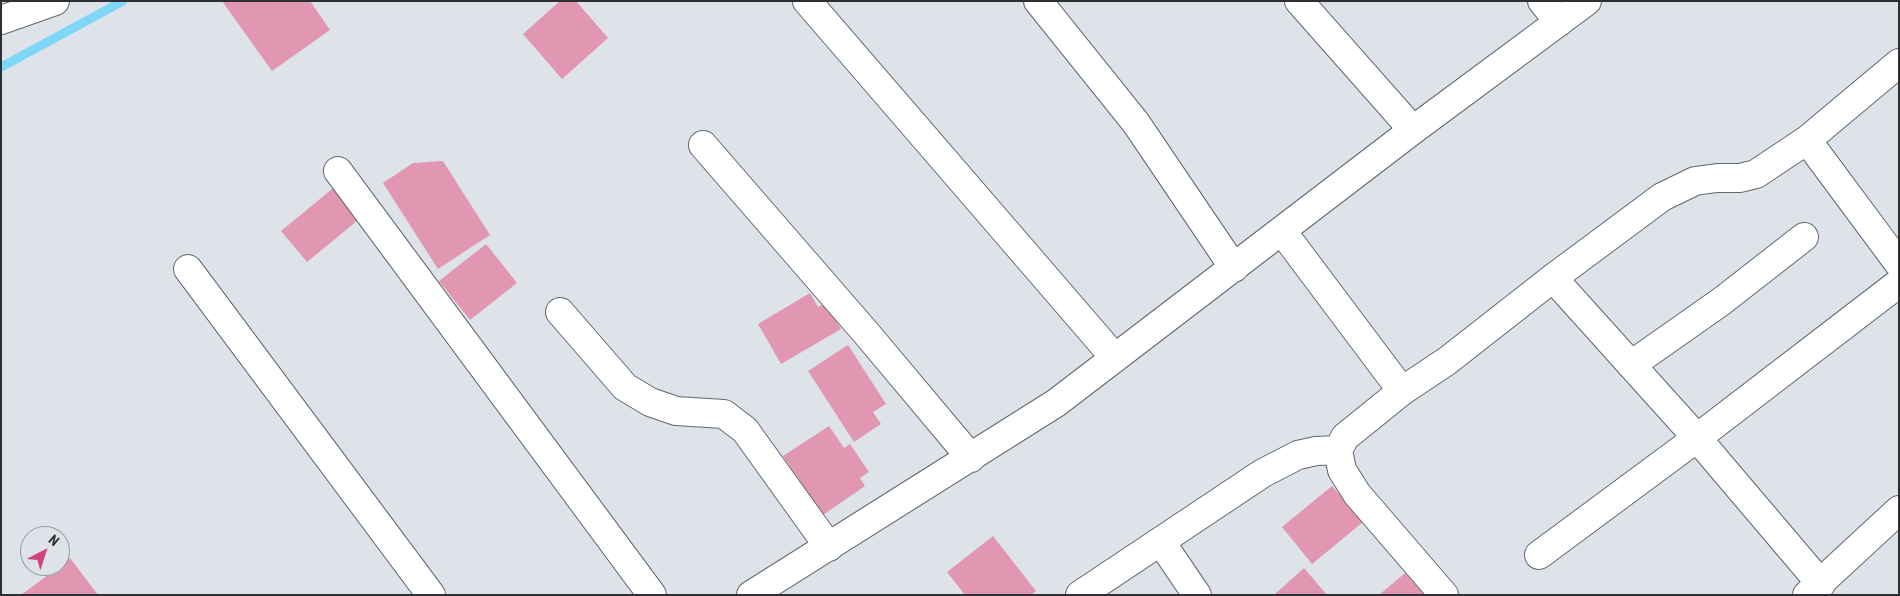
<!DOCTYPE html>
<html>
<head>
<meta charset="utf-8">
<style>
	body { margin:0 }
	#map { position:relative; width:1900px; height:596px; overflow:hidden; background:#dde3e9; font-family:"Roboto Condensed",sans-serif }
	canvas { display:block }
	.frame { position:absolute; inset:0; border:2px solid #2d2f32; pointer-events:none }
	.north { position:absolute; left:20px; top:526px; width:50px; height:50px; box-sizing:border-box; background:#dde3e9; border:1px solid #979ba0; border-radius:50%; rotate:40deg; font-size:14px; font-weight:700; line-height:20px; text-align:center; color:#2d2f32 }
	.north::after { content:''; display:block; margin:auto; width:18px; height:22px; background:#cf447a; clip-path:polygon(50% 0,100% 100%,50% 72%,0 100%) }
</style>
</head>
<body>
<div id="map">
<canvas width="1900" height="596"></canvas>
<div class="frame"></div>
<div class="north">N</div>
</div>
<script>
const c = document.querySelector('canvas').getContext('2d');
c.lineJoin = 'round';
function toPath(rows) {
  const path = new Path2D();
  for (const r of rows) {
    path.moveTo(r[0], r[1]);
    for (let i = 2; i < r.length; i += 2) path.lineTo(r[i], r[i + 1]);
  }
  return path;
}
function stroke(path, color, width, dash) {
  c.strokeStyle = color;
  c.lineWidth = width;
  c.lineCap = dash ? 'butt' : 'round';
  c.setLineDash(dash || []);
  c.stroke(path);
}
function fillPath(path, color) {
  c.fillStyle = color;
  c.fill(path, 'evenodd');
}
const stream = toPath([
	[1,67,123,1]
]);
const building = toPath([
	[222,1,310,1,330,30,272,71],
	[560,1,576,1,608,38,562,79,523,34],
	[443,161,490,235,438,269,383,183,413,163],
	[337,185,363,216,307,262,281,231],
	[486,244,517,283,470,320,439,281],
	[810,293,818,307,825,303,841,329,781,364,758,324],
	[848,345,886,404,873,412,881,424,854,442,808,371],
	[829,426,844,448,850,444,869,472,860,478,865,486,823,515,783,456],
	[1332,486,1363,522,1312,564,1282,527],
	[993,536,1036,591,1031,595,965,595,947,572],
	[70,558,98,595,21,595,60,566],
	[1304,568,1327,595,1274,595],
	[1405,573,1424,595,1379,595]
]);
const minor = toPath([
	[807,1,1115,358],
	[1038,1,1136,123,1234,268],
	[1299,1,1413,130],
	[1542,1,1559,22],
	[1,20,55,1],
	[1807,140,1899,264],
	[703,145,867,334,971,458],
	[338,171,652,595],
	[1282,231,1402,391],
	[188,269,431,595],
	[1553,278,1697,438,1821,584],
	[560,312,625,387,650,402,676,411,724,414,745,430,829,547],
	[1631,365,1722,301,1804,237],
	[1161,542,1197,595],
	[1539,555,1697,438,1899,283],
	[751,595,1056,403,1413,130,1587,1],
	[1080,595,1263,473,1298,455,1316,451,1338,450],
	[1444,595,1357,494,1342,470,1338,450,1345,437,1402,391,1447,361,1553,278,1662,197,1695,181,1717,178,1740,178,1756,174,1807,140,1899,63],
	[1807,595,1899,510]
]);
stroke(stream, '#7ed7f6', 9);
fillPath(building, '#e196b1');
stroke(minor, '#62676c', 30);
stroke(minor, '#fff', 28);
</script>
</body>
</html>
